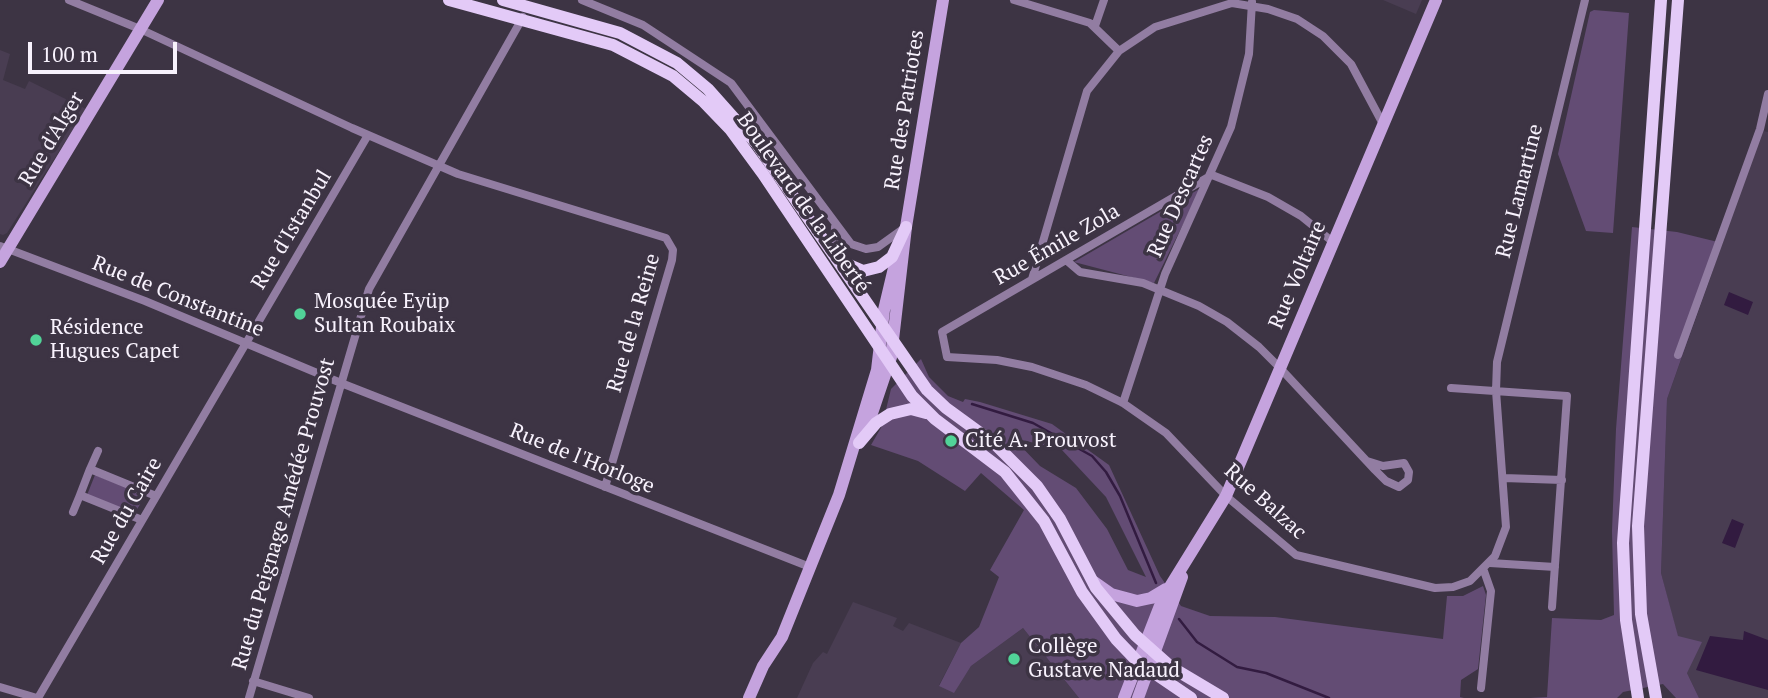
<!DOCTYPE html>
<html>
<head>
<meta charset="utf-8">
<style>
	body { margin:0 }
	#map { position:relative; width:1768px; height:698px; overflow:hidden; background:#3d3444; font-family:"PT Serif",serif }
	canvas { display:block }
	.scale { position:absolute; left:28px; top:42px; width:149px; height:32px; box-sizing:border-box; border:4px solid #f8f2fd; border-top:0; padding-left:9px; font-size:21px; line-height:24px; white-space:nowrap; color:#f8f2fd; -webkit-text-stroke:5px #3d3444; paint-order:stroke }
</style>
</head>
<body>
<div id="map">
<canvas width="1768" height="698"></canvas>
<div class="scale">100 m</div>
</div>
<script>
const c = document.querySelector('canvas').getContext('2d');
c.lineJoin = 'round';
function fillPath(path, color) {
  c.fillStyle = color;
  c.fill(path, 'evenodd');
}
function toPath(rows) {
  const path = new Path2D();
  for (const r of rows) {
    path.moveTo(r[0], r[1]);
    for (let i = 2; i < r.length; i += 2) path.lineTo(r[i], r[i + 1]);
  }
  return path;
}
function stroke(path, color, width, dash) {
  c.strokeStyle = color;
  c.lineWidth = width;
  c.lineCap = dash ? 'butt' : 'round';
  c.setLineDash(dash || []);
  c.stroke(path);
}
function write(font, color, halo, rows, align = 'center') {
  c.font = font + ' "PT Serif",serif';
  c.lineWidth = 7;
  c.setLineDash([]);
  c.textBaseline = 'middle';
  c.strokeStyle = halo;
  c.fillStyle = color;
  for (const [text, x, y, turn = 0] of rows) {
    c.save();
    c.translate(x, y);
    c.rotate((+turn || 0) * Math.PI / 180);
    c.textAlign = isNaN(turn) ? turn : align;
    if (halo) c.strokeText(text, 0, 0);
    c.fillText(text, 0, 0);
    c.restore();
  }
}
const built = toPath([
	[1383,0,1422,0,1416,14],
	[0,50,10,54,3,80,25,89,29,81,86,109,7,233,3,235,0,234],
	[1758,130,1768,132,1768,698,1699,698,1687,673,1661,573,1667,399,1711,276],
	[853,602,897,618,893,626,903,631,909,623,961,643,939,685,953,692,971,666,1023,628,1079,698,797,698,813,663,823,652,827,654]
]);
const green = toPath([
	[1594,10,1629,13,1613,233,1586,231,1558,154,1590,12],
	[1201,188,1154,283,1074,262],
	[1632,227,1677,232,1722,243,1667,399,1661,573,1678,636,1702,642,1687,673,1699,698,1676,698,1663,684,1623,692,1617,698,1530,698,1547,697,1552,618,1601,620,1614,615,1612,531,1616,429],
	[921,359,929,377,948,396,963,402,965,399,980,402,1052,424,1109,465,1160,576,1181,606,1210,616,1275,617,1443,639,1447,596,1463,596,1483,586,1486,595,1478,669,1461,680,1460,697,1464,698,1079,698,1023,628,971,666,954,693,939,686,961,643,979,627,999,577,990,570,1024,510,981,473,965,491,918,461,871,445,882,426,891,389],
	[1013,438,1061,449,1106,497,1146,577,1128,570,1107,529,1076,488,1040,466],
	[95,475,146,495,134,514,87,495]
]);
const water = toPath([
	[1729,292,1753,302,1748,315,1724,305],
	[1732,519,1744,524,1735,548,1722,543],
	[1744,631,1768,640,1768,690,1696,670,1710,636,1743,640]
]);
const stream = toPath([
	[972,404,1033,423,1092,456,1106,472,1120,496,1156,583],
	[1179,619,1197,642,1237,667,1266,673,1329,698]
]);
const street = toPath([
	[69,0,140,29,352,128,458,174,666,238,673,250,672,260,605,487],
	[582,0,643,25,731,83,851,244,866,249,878,247,903,229],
	[1014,0,1090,23,1119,51],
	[1095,26,1104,0],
	[1333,242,1301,216,1268,197,1212,175,942,332,947,357,997,360,1032,367,1086,385,1123,403,1166,433,1226,496,1296,555,1435,588,1453,587,1470,581,1495,556,1506,527,1496,391,1497,362,1585,0],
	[0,246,145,301,341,383,810,567],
	[834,256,835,227],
	[1066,260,1080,272,1143,283,1199,306,1227,322,1259,347,1280,368,1375,470,1386,481,1399,487,1408,480,1409,472,1404,463,1383,466,1367,461],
	[1032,279,1087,91,1119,51,1155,27,1232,3,1268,9,1297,19,1323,36,1351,64,1383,124],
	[1678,355,1760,129,1768,94],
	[1451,388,1567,396,1552,607],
	[1123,403,1165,274,1231,127,1249,54,1252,2],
	[90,469,98,451],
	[1504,478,1562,480],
	[73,512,80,495],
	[142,520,80,495,90,469,156,496],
	[1490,563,1555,567],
	[253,681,309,698],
	[0,687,37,698],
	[1481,688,1491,591,1484,571],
	[38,698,368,135],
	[249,698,369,289,523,17]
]);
const secondary = toPath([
	[0,262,158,0],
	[869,422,891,357,906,227,943,0],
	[1094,582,1111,594,1137,601,1151,598,1166,589],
	[749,698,763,666,782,637,839,495,877,370,884,310,899,247],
	[1124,698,1163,598,1226,496,1436,0],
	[1138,698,1182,577]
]);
const primary = toPath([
	[449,0,613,45,673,76,704,102,730,129,763,174,912,396,935,419,1005,472,1044,521,1082,592,1116,639,1138,662,1191,698],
	[503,0,620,33,677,63,708,89,757,144,927,390,946,408,994,443,1037,486,1060,519,1096,588,1135,635,1171,667,1223,698],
	[840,261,863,271,879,267,892,257,906,227],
	[859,443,876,423,890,414,911,409,926,413],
	[1638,698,1626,620,1623,543,1661,0],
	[1656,698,1641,614,1638,526,1678,0]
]);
const markers = [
	[300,314,7,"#51d398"],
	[36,340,7,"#51d398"],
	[951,441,7,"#51d398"],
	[1014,659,7,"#51d398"]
];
const streetNames = [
	["Rue des Patriotes",905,110,-81],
	["Rue d'Alger",52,139,-59],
	["Rue Lamartine",1520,191,-76],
	["Rue Descartes",1181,196,-66],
	["Boulevard de la Liberté",803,203,55],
	["Rue d'Istanbul",292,230,-59],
	["Rue Émile Zola",1057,245,-30],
	["Rue Voltaire",1298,275,-67],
	["Rue de Constantine",178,297,22],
	["Rue de la Reine",634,323,-74],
	["Rue de l'Horloge",582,459,22],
	["Rue Balzac",1265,502,42],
	["Rue du Caire",127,511,-60],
	["Rue du Peignage Amédée Prouvost",284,514,-74]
];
const poiNames = [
	["Mosquée Eyüp",314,302],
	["Sultan Roubaix",314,326],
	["Résidence",50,328],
	["Hugues Capet",50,352],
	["Cité A. Prouvost",965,441],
	["Collège",1028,647],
	["Gustave Nadaud",1028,671]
];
fillPath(built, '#493d52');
fillPath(green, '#634c74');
fillPath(water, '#321b40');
stroke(stream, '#321b40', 2.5);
stroke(street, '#927da2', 8);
stroke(secondary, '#c5a3de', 12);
stroke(primary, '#e3caf7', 12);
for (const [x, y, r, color] of markers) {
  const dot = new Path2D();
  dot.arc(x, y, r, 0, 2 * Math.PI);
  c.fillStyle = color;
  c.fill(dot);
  stroke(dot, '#3d3444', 2.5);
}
write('21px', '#f8f2fd', '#3d3444', streetNames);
write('21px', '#f8f2fd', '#3d3444', poiNames, 'left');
</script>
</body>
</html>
